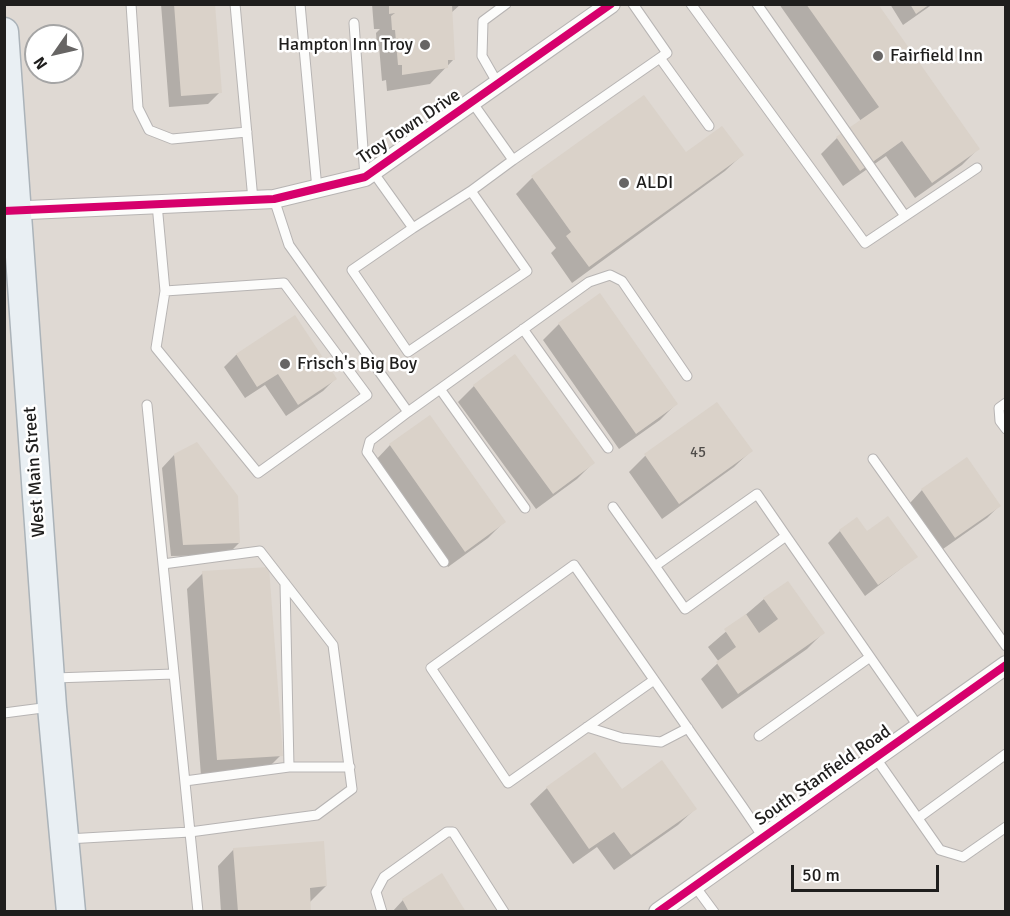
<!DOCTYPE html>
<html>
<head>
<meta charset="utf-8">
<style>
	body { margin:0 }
	#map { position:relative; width:1010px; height:916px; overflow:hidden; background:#ece9e7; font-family:Signika,sans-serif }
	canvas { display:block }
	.frame { position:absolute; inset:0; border:6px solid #1f1e1d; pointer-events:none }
	.north { position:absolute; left:24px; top:24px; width:60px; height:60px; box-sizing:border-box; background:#fff; border:2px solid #a5a5a5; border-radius:50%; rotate:236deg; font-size:16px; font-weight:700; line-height:24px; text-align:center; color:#1f1e1d }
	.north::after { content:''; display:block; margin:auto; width:21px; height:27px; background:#676564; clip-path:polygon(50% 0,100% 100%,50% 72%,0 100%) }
	.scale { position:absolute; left:791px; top:865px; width:148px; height:27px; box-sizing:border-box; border:3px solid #1f1e1d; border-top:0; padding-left:8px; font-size:18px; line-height:21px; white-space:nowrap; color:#1f1e1d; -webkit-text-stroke:4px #fff; paint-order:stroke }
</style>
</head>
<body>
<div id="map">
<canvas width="1010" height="916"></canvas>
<div class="frame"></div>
<div class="north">N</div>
<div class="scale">50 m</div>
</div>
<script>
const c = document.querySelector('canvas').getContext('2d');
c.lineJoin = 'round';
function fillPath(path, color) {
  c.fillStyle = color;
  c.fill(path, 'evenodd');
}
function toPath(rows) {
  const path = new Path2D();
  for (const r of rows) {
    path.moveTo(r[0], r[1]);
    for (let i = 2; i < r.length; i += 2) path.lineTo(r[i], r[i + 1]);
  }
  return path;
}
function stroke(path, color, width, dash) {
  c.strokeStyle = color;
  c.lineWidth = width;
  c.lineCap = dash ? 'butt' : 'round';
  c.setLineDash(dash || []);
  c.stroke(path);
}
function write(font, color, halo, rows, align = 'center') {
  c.font = font + ' Signika,sans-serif';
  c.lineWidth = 5;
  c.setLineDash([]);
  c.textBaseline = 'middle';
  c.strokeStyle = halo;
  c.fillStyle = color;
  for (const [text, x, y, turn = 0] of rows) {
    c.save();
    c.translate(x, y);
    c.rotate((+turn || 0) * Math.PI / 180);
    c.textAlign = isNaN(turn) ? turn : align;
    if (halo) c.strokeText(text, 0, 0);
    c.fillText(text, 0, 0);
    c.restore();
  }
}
const built = toPath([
	[5,5,1005,5,1005,911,5,912],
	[36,36,72,36,72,72,36,72]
]);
const shadow = toPath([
	[161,4,213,4,220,92,208,104,169,107],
	[372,4,461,4,451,13,454,59,430,84,387,91,386,80,382,81,379,46,377,46,376,33,380,29,374,29],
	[779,4,876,4,978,149,962,165,915,198,886,156,843,186,821,154,837,138,861,121],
	[890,4,933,4,903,25],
	[644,97,685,155,742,155,725,171,572,283,551,253,556,248,516,194,532,178],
	[294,317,335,379,323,391,286,416,265,385,245,398,224,367,236,355],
	[559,324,676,404,660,420,619,449,543,340],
	[474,386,593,463,577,479,536,509,458,402],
	[717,404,751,451,734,467,662,519,629,472,645,456],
	[430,417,504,522,488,538,448,567,374,462,390,445],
	[174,455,239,543,227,555,171,556,162,468],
	[922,490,999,506,987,518,943,549,910,503],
	[840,531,866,533,916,557,865,596,828,543],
	[203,573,281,755,265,771,201,776,187,589],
	[764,599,823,633,807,649,722,709,701,679,719,662,708,647],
	[595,754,621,791,695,809,678,825,614,870,597,847,573,864,530,804,547,788],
	[234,849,326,886,309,903,310,912,221,912,218,866],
	[442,876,464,912,392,912,403,900]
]);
const building = toPath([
	[174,4,215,4,222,93,181,96],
	[389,4,452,4,455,60,448,60,448,68,402,75,402,65,398,65,395,30,392,30,391,16,395,13,389,14],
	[806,4,878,4,980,149,932,183,902,141,860,171,836,137,879,107],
	[910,4,930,4,916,14],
	[644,95,686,152,722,126,744,155,589,267,566,236,571,232,531,176],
	[600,293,678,404,636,434,558,323],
	[295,315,337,379,298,405,278,374,257,387,236,354],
	[515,354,595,463,553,494,473,385],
	[717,402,753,451,679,504,644,454],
	[430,415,506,522,465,552,389,444],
	[197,442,238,496,240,543,183,545,174,454],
	[967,457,1001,506,955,538,921,489],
	[888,516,918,557,878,585,839,530,857,517,867,531],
	[269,567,283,756,217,760,202,571],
	[788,581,825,633,738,694,716,662,736,647,724,629,746,614,759,633,778,619,763,598],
	[595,752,622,789,662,760,697,809,631,855,614,832,589,849,546,787],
	[324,841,327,886,310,888,311,912,238,912,233,848],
	[442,873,466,912,409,912,402,899]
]);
const service = toPath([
	[131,4,138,108,149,130,172,139,247,132],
	[235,4,253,200],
	[300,4,317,189],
	[691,4,865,243,977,168],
	[757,4,905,216],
	[354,23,365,177],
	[660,58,709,126],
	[498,84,482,56,483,21,506,4],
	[513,160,667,53,633,4],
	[373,172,413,228,471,191],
	[274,199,289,245,408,412,370,441,367,452,444,562],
	[157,204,165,291,156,348,258,473,367,395,284,283,165,291],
	[413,228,352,270,408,352,527,271,471,191,513,160,472,102],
	[523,329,608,448],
	[440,389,525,508],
	[1006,403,999,408,1000,421,1006,429],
	[147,405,198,912],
	[408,412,589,282,610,275,622,281,687,376],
	[873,459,1006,646],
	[613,507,655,566,757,494,786,536],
	[655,566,685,609,786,536,918,726],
	[285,583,289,767,350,767],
	[54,678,174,674],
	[654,680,508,783,431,668,574,565,742,806,763,837],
	[4,713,50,707],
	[587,727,622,738,661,742,688,728],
	[759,736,870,657],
	[875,757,940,850,963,857,1006,827],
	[185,781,289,767],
	[918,818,1006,754],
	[67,839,190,832,317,815,352,789,333,645,260,551,163,564],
	[694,885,714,912],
	[382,912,376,892,384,877,447,832,453,832,504,912]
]);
const minor = toPath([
	[6,211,274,199,365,177,611,4],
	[658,912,1006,665]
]);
const primary = toPath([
	[4,32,52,707,71,912]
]);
const cycleway = toPath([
	[4,211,274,199,365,177,611,4],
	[658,912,1006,665]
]);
const markers = [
	[425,45,6,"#676564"],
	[878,56,6,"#676564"],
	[624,183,6,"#676564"],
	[285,364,6,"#676564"]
];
const numberNames = [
	["45",698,453]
];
const poiNames = [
	["Hampton Inn Troy",413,45,"right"],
	["Fairfield Inn",890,56],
	["ALDI",636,183],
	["Frisch's Big Boy",297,364]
];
const streetNames = [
	["Troy Town Drive",409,127,-34],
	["West Main Street",35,472,-94],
	["South Stanfield Road",823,776,-35]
];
fillPath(built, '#dfd9d3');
fillPath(shadow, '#0003');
fillPath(building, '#dad2c9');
stroke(service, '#b7b4b3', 11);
stroke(minor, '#b7b4b3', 20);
stroke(primary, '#abb3b9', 31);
stroke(service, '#fcfcfb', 9);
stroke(minor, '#fcfcfb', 18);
stroke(primary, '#e9eff3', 28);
stroke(cycleway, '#d6006c', 8);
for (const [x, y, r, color] of markers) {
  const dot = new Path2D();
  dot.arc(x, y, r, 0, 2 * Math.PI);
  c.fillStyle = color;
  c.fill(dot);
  stroke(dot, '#fff', 2);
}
write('15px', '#4f4c49', null, numberNames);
write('18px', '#1f1e1d', '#fff', poiNames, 'left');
write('18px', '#1f1e1d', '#fff', streetNames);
</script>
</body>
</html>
